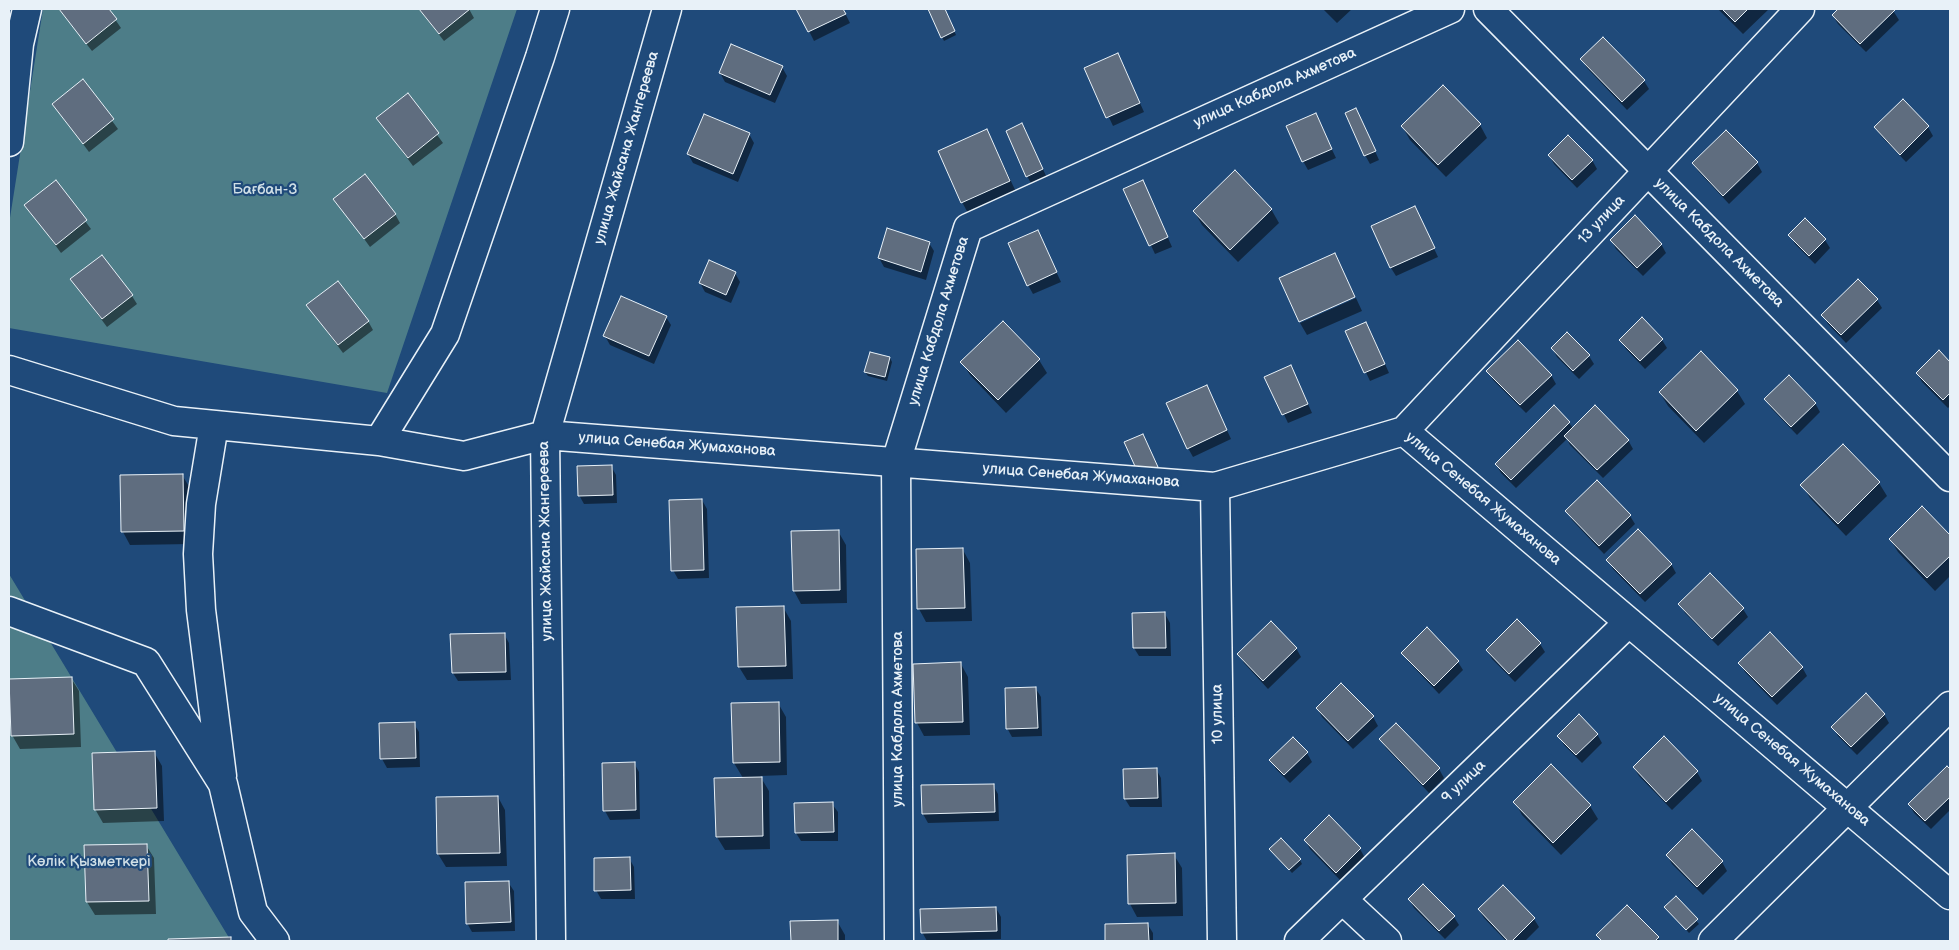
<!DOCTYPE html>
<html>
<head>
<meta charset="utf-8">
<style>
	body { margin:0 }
	#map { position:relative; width:1959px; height:950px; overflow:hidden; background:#1f4a7a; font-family:"Balsamiq Sans",sans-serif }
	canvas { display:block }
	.frame { position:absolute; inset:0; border:10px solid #e8f1f8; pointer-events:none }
</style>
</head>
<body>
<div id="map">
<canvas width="1959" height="950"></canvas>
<div class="frame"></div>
</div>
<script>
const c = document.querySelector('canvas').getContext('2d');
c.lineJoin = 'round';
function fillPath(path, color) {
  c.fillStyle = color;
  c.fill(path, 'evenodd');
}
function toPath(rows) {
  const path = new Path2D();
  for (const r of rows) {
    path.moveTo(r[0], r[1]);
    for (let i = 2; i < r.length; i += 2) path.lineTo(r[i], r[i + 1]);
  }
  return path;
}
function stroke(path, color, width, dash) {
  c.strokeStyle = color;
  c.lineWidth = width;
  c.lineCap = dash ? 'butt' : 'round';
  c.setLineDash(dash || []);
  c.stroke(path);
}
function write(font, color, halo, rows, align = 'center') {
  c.font = font + ' "Balsamiq Sans",sans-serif';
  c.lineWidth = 4.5;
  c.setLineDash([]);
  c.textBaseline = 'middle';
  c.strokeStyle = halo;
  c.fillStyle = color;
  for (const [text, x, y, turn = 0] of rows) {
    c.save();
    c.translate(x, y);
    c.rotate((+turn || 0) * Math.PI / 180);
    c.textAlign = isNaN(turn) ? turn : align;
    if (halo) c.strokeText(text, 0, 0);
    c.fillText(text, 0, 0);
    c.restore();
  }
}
const green = toPath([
	[43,9,517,9,387,393,9,328,9,224],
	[9,574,231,941,9,941]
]);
const shadow = toPath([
	[59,9,108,9,121,28,92,51],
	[419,9,469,9,474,18,444,41],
	[798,9,843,9,850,23,814,41],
	[929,9,944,9,956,35,944,41],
	[1323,9,1352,9,1337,23],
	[1718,9,1769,9,1743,34],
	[1840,9,1892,9,1899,20,1866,52,1838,24,1833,16],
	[1582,60,1644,81,1649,89,1627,110,1587,68],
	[1122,63,1144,112,1113,126,1086,68],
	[782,67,787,76,775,103,725,82,720,73],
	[83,81,118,129,89,152,53,104],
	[408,95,443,143,413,166,378,118],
	[1903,101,1928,127,1933,136,1906,162,1881,136,1876,128],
	[1356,109,1379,160,1370,164,1365,155],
	[1315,114,1336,158,1308,170,1303,161],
	[1480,125,1487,138,1446,177,1410,140,1402,126],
	[987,130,1017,194,969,215,962,202],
	[749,134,754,143,738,182,693,163,688,154],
	[1027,134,1047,178,1032,185,1027,176],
	[1549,155,1592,160,1597,169,1577,188,1554,164],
	[1757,163,1762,172,1729,204,1699,172,1693,164],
	[56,182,91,229,61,253,26,205],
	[1125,190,1147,190,1172,247,1155,254],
	[335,199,395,214,400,223,370,247],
	[1415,208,1438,257,1396,276,1391,268],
	[1271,209,1279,223,1238,262,1202,225,1194,211],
	[1805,220,1825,240,1830,248,1815,264,1795,244,1790,235],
	[1611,240,1661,244,1666,253,1643,276,1616,249],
	[1042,241,1061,282,1033,294,1028,285],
	[929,243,934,251,926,280,884,267,879,258],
	[735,273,740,282,731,303,705,292,700,283],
	[72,280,132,296,137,304,107,327],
	[1356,298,1362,311,1307,335,1300,323],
	[1877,300,1882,308,1846,343,1828,324,1823,315],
	[308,306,368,321,373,330,343,353],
	[666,317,671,325,654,364,610,345,605,336],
	[1003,323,1039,360,1047,373,1006,413,970,375,962,362],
	[1347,332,1371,332,1389,373,1370,381],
	[1620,340,1662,340,1667,348,1645,369,1626,349],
	[1552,348,1589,356,1594,364,1579,379,1557,357],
	[1939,352,1950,364,1950,406,1948,408,1922,382,1917,373],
	[1701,353,1737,391,1745,404,1704,443,1668,406,1660,393],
	[890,358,892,362,887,381,868,376,865,372],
	[1488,371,1551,375,1556,384,1526,413,1493,380],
	[1295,375,1312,413,1288,423,1266,377],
	[1207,386,1231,439,1193,457,1188,448],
	[1766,400,1815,403,1820,412,1797,435,1771,408],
	[1569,423,1573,428,1628,440,1633,449,1603,478,1570,445,1567,439,1516,488,1501,473,1496,464],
	[1143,435,1162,476,1145,483],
	[1842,446,1879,483,1887,496,1846,536,1810,498,1802,485],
	[611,466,616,475,617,503,584,504,579,495],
	[182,475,190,488,191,544,130,545,123,532,121,476],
	[702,500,707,509,709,578,678,579,673,570],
	[1922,508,1950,537,1950,576,1935,591,1898,552,1890,539],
	[1567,511,1630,516,1635,524,1604,554,1572,520],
	[838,531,846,545,847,603,801,604,794,591],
	[963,550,970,563,972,621,926,622,919,609],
	[1608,560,1671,564,1676,573,1645,602,1613,569],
	[1680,604,1743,609,1748,617,1718,646,1685,613],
	[783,607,791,621,793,679,747,680,739,667],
	[1165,614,1170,623,1171,656,1139,656,1134,648],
	[504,634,509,643,511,680,458,681,453,673],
	[1540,644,1545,652,1515,682,1492,659,1487,650],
	[1296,648,1301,657,1268,689,1244,663,1239,654],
	[1403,653,1458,662,1463,670,1439,694,1408,661],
	[1740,663,1802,667,1807,676,1777,705,1745,672],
	[961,664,968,677,970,735,924,736,917,723,915,665],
	[71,678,79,691,81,747,20,749,12,735],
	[1036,689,1041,697,1042,736,1012,737,1007,728],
	[778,703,786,717,787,775,760,776,769,791,770,849,725,850,717,837,715,779,743,778,734,763],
	[1317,708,1373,717,1378,726,1353,749,1322,717],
	[1884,714,1889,723,1857,755,1838,736,1833,727],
	[381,724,414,724,419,732,420,767,387,768,382,759],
	[1396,725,1439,769,1444,778,1429,793,1386,748,1381,740],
	[1597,734,1602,743,1582,763,1564,745,1559,736],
	[154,752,162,766,164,821,103,823,95,809],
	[1307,753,1312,762,1290,783,1276,769,1271,760],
	[634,763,639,772,640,819,610,820,605,811,603,764],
	[1947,767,1950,771,1950,810,1931,829,1914,813,1909,804],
	[1634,768,1697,772,1702,781,1672,810,1639,776],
	[1156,769,1161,778,1162,807,1130,807,1125,799],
	[993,785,998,794,999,821,928,823,923,814],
	[498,797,505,810,507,866,446,867,438,854,437,799],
	[1515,802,1590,806,1598,819,1561,855,1522,815],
	[832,804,838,812,838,841,801,841,796,833],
	[1329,817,1360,849,1365,858,1341,881,1310,849,1305,840],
	[1692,831,1722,862,1727,871,1703,895,1672,864,1667,855],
	[146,845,154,858,156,914,95,915,87,902,85,847],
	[1270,849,1300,860,1302,864,1292,873],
	[1174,855,1182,868,1183,916,1137,917,1130,904],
	[629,858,634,867,635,899,601,899,596,890],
	[508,882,514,891,515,931,472,932,467,923],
	[1503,886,1534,919,1539,927,1525,941,1506,941,1484,918,1479,910],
	[1676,898,1699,924,1689,933,1666,908],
	[1409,899,1454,917,1459,925,1445,939,1414,908],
	[1627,906,1658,938,1660,941,1601,941,1598,935],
	[996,908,1001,917,1001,939,927,941,922,932],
	[837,921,845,935,845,941,792,941,792,922],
	[1106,925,1148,925,1153,933,1153,941,1106,941],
	[230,938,232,941,169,941,169,940]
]);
const building = toPath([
	[59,9,109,9,117,19,86,44,59,9],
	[419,9,470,9,439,34,419,9],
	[796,9,843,9,846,14,808,32,796,9],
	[928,9,945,9,955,31,941,38,928,9],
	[1722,9,1748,9,1735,22,1722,9],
	[1838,9,1894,9,1895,10,1860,44,1832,15,1838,9],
	[1603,37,1645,80,1622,102,1580,59,1603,37],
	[731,44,783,66,770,95,719,73,731,44],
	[1118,53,1140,103,1106,118,1084,68,1118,53],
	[83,79,114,119,83,144,52,104,83,79],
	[1443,85,1481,124,1438,165,1401,126,1443,85],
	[408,93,439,133,408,158,376,118,408,93],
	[1903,99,1929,126,1900,155,1874,127,1903,99],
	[1356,108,1376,151,1364,156,1345,113,1356,108],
	[1316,113,1332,149,1302,162,1286,126,1316,113],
	[704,114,750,133,733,174,687,154,704,114],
	[1022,123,1043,169,1026,177,1006,131,1022,123],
	[987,129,1010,181,961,203,938,151,987,129],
	[1726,130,1758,162,1723,196,1692,163,1726,130],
	[1568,135,1593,160,1572,180,1548,155,1568,135],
	[1235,170,1272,209,1230,250,1193,211,1235,170],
	[365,174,396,214,364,239,333,199,365,174],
	[56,180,87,220,56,245,24,205,56,180],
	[1143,180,1168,237,1149,246,1123,189,1143,180],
	[1415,206,1435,248,1390,268,1371,226,1415,206],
	[1635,215,1662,244,1637,268,1610,240,1635,215],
	[1805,218,1826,239,1809,256,1788,235,1805,218],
	[887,228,930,242,921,272,878,258,887,228],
	[1038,230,1057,272,1027,286,1008,243,1038,230],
	[1335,253,1355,297,1299,322,1279,278,1335,253],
	[102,255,133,295,102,319,70,279,102,255],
	[709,260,736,272,726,295,699,283,709,260],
	[1858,279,1878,299,1841,335,1821,315,1858,279],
	[338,281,369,321,338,345,306,305,338,281],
	[621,296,667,316,649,356,603,336,621,296],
	[1642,317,1663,339,1640,361,1619,340,1642,317],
	[1003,321,1040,359,998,400,960,362,1003,321],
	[1366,322,1385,364,1364,373,1345,331,1366,322],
	[1567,332,1590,355,1573,371,1551,348,1567,332],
	[1518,340,1552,375,1520,405,1486,371,1518,340],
	[1939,350,1950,362,1950,393,1943,400,1916,373,1939,350],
	[1701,351,1738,390,1696,431,1659,392,1701,351],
	[870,352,890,357,885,377,864,372,870,352],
	[1291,365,1308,404,1282,415,1264,377,1291,365],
	[1789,375,1816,403,1791,427,1764,399,1789,375],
	[1207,385,1227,430,1187,449,1166,403,1207,385],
	[1554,405,1570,422,1511,480,1495,464,1554,405],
	[1595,405,1629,440,1597,470,1564,436,1595,405],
	[1143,434,1158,467,1139,475,1124,442,1143,434],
	[1843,444,1880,482,1838,524,1800,485,1843,444],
	[612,465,613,495,578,496,577,466,612,465],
	[183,474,184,531,121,532,120,475,183,474],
	[1597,480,1631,515,1599,546,1565,511,1597,480],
	[702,499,704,570,671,571,669,500,702,499],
	[1922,506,1950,535,1950,556,1927,578,1889,539,1922,506],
	[1638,529,1672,564,1640,594,1606,560,1638,529],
	[839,530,840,590,793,591,791,531,839,530],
	[963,548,965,608,917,609,916,549,963,548],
	[1710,573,1744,608,1712,639,1678,604,1710,573],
	[784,606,786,666,738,667,736,607,784,606],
	[1165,612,1166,648,1133,648,1132,613,1165,612],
	[1517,619,1541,643,1509,674,1486,650,1517,619],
	[1271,621,1297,648,1263,681,1237,654,1271,621],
	[1427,627,1459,661,1434,686,1401,653,1427,627],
	[1770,632,1803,667,1772,697,1738,663,1770,632],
	[505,633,506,672,452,673,450,634,505,633],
	[961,662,963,722,915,723,913,664,961,662],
	[72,677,74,734,11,736,9,679,72,677],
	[1341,683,1374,716,1348,741,1316,708,1341,683],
	[1036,687,1038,728,1006,729,1005,688,1036,687],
	[1866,693,1885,714,1851,747,1831,727,1866,693],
	[779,702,780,762,733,763,731,703,779,702],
	[1579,714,1598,734,1576,755,1557,736,1579,714],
	[415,722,416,758,380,759,379,723,415,722],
	[1396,723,1440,768,1423,785,1379,739,1396,723],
	[1664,736,1698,771,1666,802,1633,767,1664,736],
	[1293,737,1308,752,1284,775,1269,760,1293,737],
	[155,751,157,808,94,810,92,753,155,751],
	[635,762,636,810,603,811,602,763,635,762],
	[1551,764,1591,805,1553,843,1513,802,1551,764],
	[1947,766,1950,769,1950,797,1925,821,1908,804,1947,766],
	[1157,768,1158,798,1124,799,1123,769,1157,768],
	[762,777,763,836,716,837,714,778,762,777],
	[994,784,995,812,922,814,921,785,994,784],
	[498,796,500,853,437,854,436,797,498,796],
	[833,802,834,832,795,833,794,803,833,802],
	[1329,815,1361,848,1336,873,1304,840,1329,815],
	[1692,829,1723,861,1697,887,1666,855,1692,829],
	[1281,838,1301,859,1289,870,1269,849,1281,838],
	[147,844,149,901,86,902,84,845,147,844],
	[1175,853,1176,903,1128,904,1127,855,1175,853],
	[630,857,631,890,594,891,594,858,630,857],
	[509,881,511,922,466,924,465,882,509,881],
	[1423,884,1455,916,1439,931,1408,899,1423,884],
	[1503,885,1535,918,1512,941,1508,941,1478,909,1503,885],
	[1676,896,1698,919,1686,930,1664,907,1676,896],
	[1627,905,1659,937,1655,941,1602,941,1596,935,1627,905],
	[996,907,997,931,921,933,920,909,996,907],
	[838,920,838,941,791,941,790,921,838,920],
	[1148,923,1149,941,1105,941,1105,924,1148,923],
	[231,937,231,941,168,941,168,939,231,937]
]);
const minor = toPath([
	[1488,9,1950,477],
	[9,142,19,44,27,9],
	[9,370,174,421,379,441,464,456,545,435,1215,487,1404,431,1950,895],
	[214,425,201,504,198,554,201,610,222,776],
	[1404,431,1800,9],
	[379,441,445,334,540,57,555,9],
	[1215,487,1222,941],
	[9,611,146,662,223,784,253,912,275,941],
	[1343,900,1387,941],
	[551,941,545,435,667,9],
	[899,941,896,462,968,228,1450,9],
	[1299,941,1629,622],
	[1713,941,1950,706]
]);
const streetNames = [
	["улица Кабдола Ахметова",1275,88,-24],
	["улица Жайсана Жангереева",627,148,-74],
	["13 улица",1602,220,-47],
	["улица Кабдола Ахметова",1719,243,45],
	["улица Кабдола Ахметова",939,321,-73],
	["улица Сенебая Жумаханова",677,445,4],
	["улица Сенебая Жумаханова",1081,476,4],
	["улица Сенебая Жумаханова",1483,499,40],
	["улица Жайсана Жангереева",546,541,-91],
	["10 улица",1218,714,-91],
	["улица Кабдола Ахметова",898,719,-90],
	["улица Сенебая Жумаханова",1792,760,40],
	["9 улица",1464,782,-44]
];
const parkNames = [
	["Бағбан-3",265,190],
	["Көлік Қызметкері",89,862]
];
fillPath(green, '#4d7d88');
fillPath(shadow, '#0007');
fillPath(building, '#5f6d7f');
stroke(building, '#e8f1f8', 1);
stroke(minor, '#e8f1f8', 31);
stroke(minor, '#1f4a7a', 28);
write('15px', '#e8f1f8', '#1f4a7a', streetNames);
write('15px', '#d1e0e7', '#1f4a7a', parkNames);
</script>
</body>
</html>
